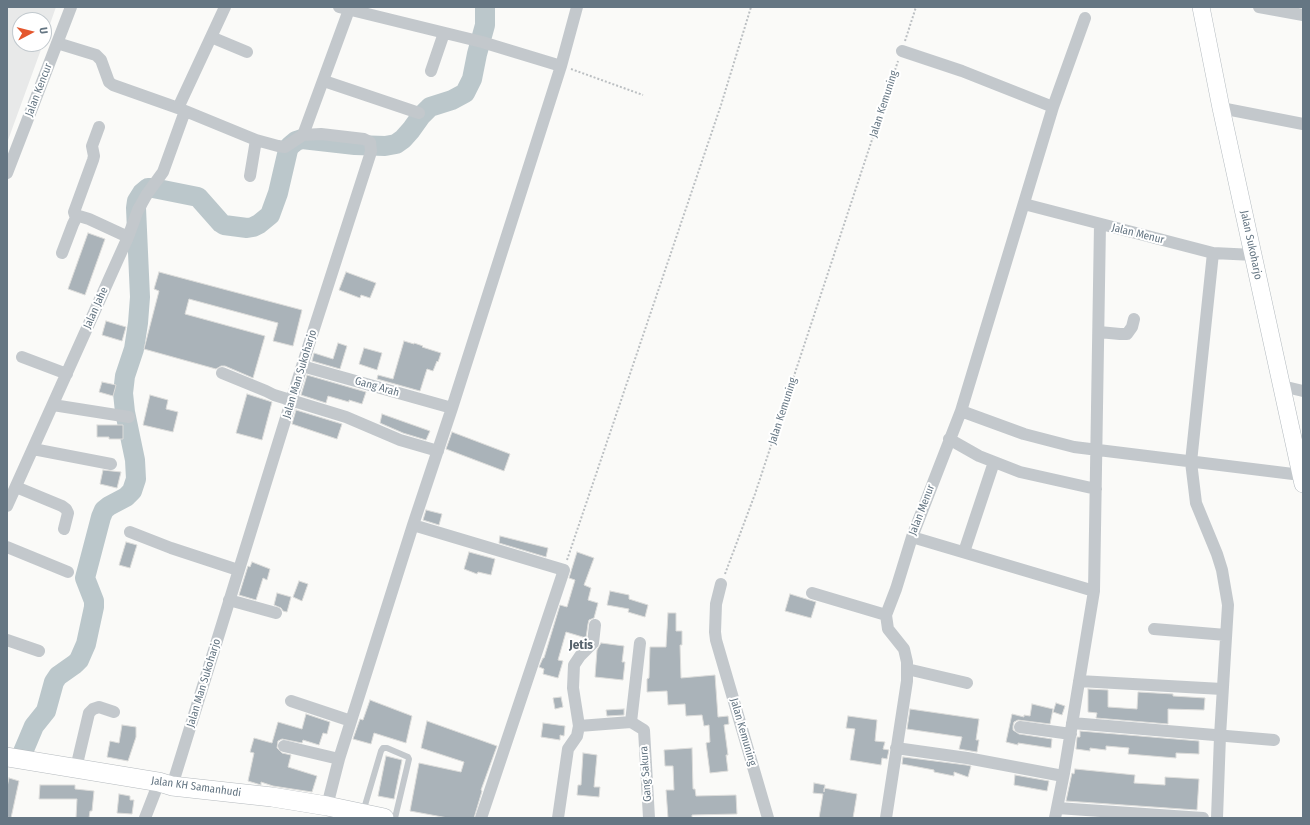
<!DOCTYPE html>
<html>
<head>
<meta charset="utf-8">
<style>
	body { margin:0 }
	#map { position:relative; width:1310px; height:825px; overflow:hidden; background:#fafaf8; font-family:"Fira Sans Condensed",sans-serif }
	canvas { display:block }
	.frame { position:absolute; inset:0; border:8px solid #657683; pointer-events:none }
	.north { position:absolute; left:12px; top:12px; width:40px; height:40px; box-sizing:border-box; background:#fff; border:1px solid #c1c8cd; border-radius:50%; rotate:83deg; font-size:11px; font-weight:700; line-height:16px; text-align:center; color:#657683 }
	.north::after { content:''; display:block; margin:auto; width:14px; height:18px; background:#e4572e; clip-path:polygon(50% 0,100% 100%,50% 72%,0 100%) }
</style>
</head>
<body>
<div id="map">
<canvas width="1310" height="825"></canvas>
<div class="frame"></div>
<div class="north">U</div>
</div>
<script>
const c = document.querySelector('canvas').getContext('2d');
c.lineJoin = 'round';
function fillPath(path, color) {
  c.fillStyle = color;
  c.fill(path, 'evenodd');
}
function toPath(rows) {
  const path = new Path2D();
  for (const r of rows) {
    path.moveTo(r[0], r[1]);
    for (let i = 2; i < r.length; i += 2) path.lineTo(r[i], r[i + 1]);
  }
  return path;
}
function stroke(path, color, width, dash) {
  c.strokeStyle = color;
  c.lineWidth = width;
  c.lineCap = dash ? 'butt' : 'round';
  c.setLineDash(dash || []);
  c.stroke(path);
}
function write(font, color, halo, rows, align = 'center') {
  c.font = font + ' "Fira Sans Condensed",sans-serif';
  c.lineWidth = 4;
  c.setLineDash([]);
  c.textBaseline = 'middle';
  c.strokeStyle = halo;
  c.fillStyle = color;
  for (const [text, x, y, turn = 0] of rows) {
    c.save();
    c.translate(x, y);
    c.rotate((+turn || 0) * Math.PI / 180);
    c.textAlign = isNaN(turn) ? turn : align;
    if (halo) c.strokeText(text, 0, 0);
    c.fillText(text, 0, 0);
    c.restore();
  }
}
const built = toPath([
	[7,7,56,7,44,41,44,20,20,20,20,44,43,44,7,143]
]);
const river = toPath([
	[23,752,34,726,46,711,54,682,58,676,75,664,79,660,86,644,94,607,94,601,85,578,101,517,104,510,109,506,126,497,132,491,136,479,135,460,125,412,123,393,125,376,134,349,138,323,140,297,136,208,137,201,142,193,148,188,153,188,198,197,221,223,224,225,247,228,253,227,259,224,270,215,278,193,288,150,290,146,296,141,302,139,355,145,385,146,396,144,403,139,411,130,421,116,430,107,452,100,465,93,472,79,477,54,485,25,485,7]
]);
const building = toPath([
	[88,233,105,239,85,295,68,289,88,233],
	[159,272,302,310,293,346,273,341,278,323,189,299,185,314,265,336,253,378,225,366,221,366,216,369,144,349,159,291,154,289,159,272],
	[346,272,376,283,370,298,361,295,360,298,339,290,346,272],
	[106,321,126,327,122,341,102,335,106,321],
	[404,341,414,344,414,343,423,346,422,347,441,353,438,362,437,361,433,371,427,369,420,391,377,379,378,375,393,379,404,341],
	[338,343,347,346,340,369,312,361,314,353,333,359,338,343],
	[364,348,382,353,377,370,359,364,364,348],
	[307,375,366,392,362,404,349,400,349,402,328,396,326,403,301,395,307,375],
	[102,382,116,385,113,396,99,392,102,382],
	[247,394,272,402,262,440,236,433,247,394],
	[150,395,168,400,166,409,178,412,173,432,143,425,150,395],
	[296,410,342,424,337,439,292,424,296,410],
	[382,414,430,431,426,440,403,433,380,423,382,414],
	[97,425,123,425,123,439,109,439,109,437,97,437,97,425],
	[452,432,510,454,504,471,446,449,452,432],
	[103,470,121,472,117,488,100,484,103,470],
	[426,510,442,514,439,525,423,520,426,510],
	[500,536,548,548,546,557,499,543,500,536],
	[126,542,137,545,130,568,119,565,126,542],
	[469,552,495,559,491,575,478,572,477,574,464,569,469,552],
	[577,552,594,558,584,585,591,588,588,600,598,603,594,618,589,620,588,624,586,638,566,632,558,660,563,661,558,678,543,674,544,669,539,667,543,658,544,658,560,605,567,607,575,580,569,578,577,552],
	[252,562,270,569,267,580,263,578,256,600,239,595,248,566,250,567,252,562],
	[299,581,308,584,302,601,293,597,299,581],
	[610,591,629,595,629,599,648,605,645,617,628,612,629,609,607,605,610,591],
	[277,593,291,597,287,612,283,611,281,608,274,605,277,593],
	[790,594,816,602,811,618,785,611,790,594],
	[668,613,676,613,676,631,682,631,682,645,680,645,681,678,715,675,718,717,728,716,729,724,724,725,728,755,726,755,728,771,710,773,706,743,710,742,709,725,704,726,702,715,686,716,685,704,668,705,667,691,647,692,647,679,649,678,650,647,666,647,668,613],
	[601,643,624,646,622,662,625,662,623,680,595,677,597,650,601,643],
	[1088,689,1108,690,1108,707,1137,709,1138,692,1173,694,1173,696,1205,698,1204,710,1168,709,1168,724,1096,718,1097,713,1088,712,1088,689],
	[561,697,563,707,555,709,553,698,561,697],
	[370,700,412,716,406,743,374,733,371,744,353,739,360,719,363,720,370,700],
	[1056,703,1065,706,1062,715,1053,712,1056,703],
	[1032,704,1053,709,1050,724,1018,720,1014,722,1013,726,1013,730,1019,734,1052,739,1051,748,1018,743,1018,745,1006,742,1012,714,1024,717,1024,715,1030,716,1032,704],
	[624,709,624,715,607,716,606,710,624,709],
	[910,709,979,719,976,740,979,740,977,752,959,749,962,737,907,729,910,709],
	[306,714,330,722,327,734,323,733,319,745,303,740,302,743,282,739,278,741,277,748,282,753,291,755,288,767,317,776,312,792,273,786,261,782,261,785,248,781,254,753,250,752,254,738,272,743,278,722,302,729,306,714],
	[848,716,877,720,875,741,885,742,883,749,889,750,887,759,882,758,881,765,850,760,855,729,846,728,848,716],
	[427,721,497,746,481,790,482,791,474,818,448,818,410,811,419,763,461,772,464,762,421,748,427,721],
	[543,723,565,726,564,736,560,735,560,740,541,737,543,723],
	[122,725,136,727,136,737,128,761,107,757,110,741,119,743,122,725],
	[1080,731,1199,741,1199,754,1176,753,1176,758,1128,754,1129,748,1106,746,1106,750,1090,748,1090,751,1076,749,1077,737,1080,737,1080,731],
	[692,748,693,789,695,789,696,796,736,795,737,814,692,815,692,818,668,818,666,790,674,790,673,766,665,766,664,750,692,748],
	[583,753,597,755,594,787,600,787,599,797,577,795,578,785,581,785,583,753],
	[386,756,402,760,394,799,378,796,386,756],
	[903,757,966,765,971,766,968,777,954,772,954,776,934,772,934,770,902,764,903,757],
	[1075,769,1135,775,1134,783,1165,785,1165,777,1199,779,1197,810,1066,801,1072,773,1074,774,1075,769],
	[1015,775,1049,781,1047,791,1014,785,1015,775],
	[9,778,19,781,11,818,7,817,7,787,9,778],
	[814,783,825,785,824,792,824,788,857,794,853,818,819,818,823,794,813,793,814,783],
	[40,785,75,785,75,789,94,791,92,811,90,811,89,818,76,818,77,799,39,799,40,785],
	[119,794,130,796,130,800,134,800,132,814,117,813,119,794]
]);
const path = toPath([
	[905,41,916,7],
	[571,69,643,95],
	[567,560,721,105,751,7],
	[725,574,755,494,898,61]
]);
const service = toPath([
	[363,812,381,751,383,748,387,748,408,757,409,759,395,818]
]);
const minor = toPath([
	[339,7,482,42,561,66],
	[1259,7,1303,15],
	[211,37,247,52],
	[57,43,96,55,101,60,109,82,113,85,178,108,256,140,278,146,285,147,303,135,321,134,364,139,370,142,371,151,370,155,302,366,172,786],
	[902,51,962,71,1053,107],
	[431,71,444,33],
	[324,81,419,113],
	[178,108,225,7],
	[1221,108,1303,124],
	[303,135,350,7],
	[7,173,71,7],
	[250,176,256,140],
	[1024,204,1213,253,1254,255],
	[76,218,74,212,93,160,94,156,92,146,99,127],
	[62,253,73,224,76,218,79,216,89,219,128,237],
	[1213,253,1191,462,1196,503,1217,554,1222,570,1228,605,1220,736,1217,818],
	[1099,332,1120,334,1127,334,1132,327,1134,319],
	[22,357,67,374],
	[302,366,452,408],
	[222,373,266,391,274,395,346,417,400,440,438,451],
	[1282,386,1303,391],
	[53,405,129,417],
	[961,411,1024,434,1074,447,1301,475],
	[949,439,979,456,1020,472,1096,489],
	[33,449,111,464],
	[16,487,62,506,66,509,68,513,64,529],
	[7,506,128,237,138,210,147,194,163,172,185,111],
	[413,525,564,570,481,818],
	[130,532,171,548,238,570],
	[912,537,1094,591],
	[7,547,68,572],
	[964,552,994,462],
	[721,584,716,604,715,632,716,640,768,818],
	[812,593,886,615],
	[229,600,276,613],
	[1154,629,1226,635],
	[7,640,39,651],
	[907,669,967,683],
	[1079,681,1222,689],
	[291,701,351,721],
	[631,722,640,643],
	[1072,723,1274,740],
	[579,726,631,722,644,730,649,818],
	[1020,727,1071,734],
	[284,746,339,759],
	[896,748,967,758,1063,776],
	[76,768,89,713,93,709,99,707,114,712],
	[327,806,339,759,413,525,452,408,561,66,577,7],
	[1057,808,1203,818],
	[145,818,159,782],
	[558,818,568,749,577,736,579,726,573,688,574,665,580,656,593,643,595,625],
	[886,818,907,681,907,662,904,649,888,629,886,615,896,589,912,537,961,411,1053,107,1085,18],
	[1055,818,1064,773,1094,591,1100,224]
]);
const secondary = toPath([
	[1201,7,1221,108,1303,484]
]);
const primary = toPath([
	[7,757,159,782,172,786,272,797,327,806,384,818]
]);
const streetNames = [
	["Jalan Kencur",39,90,-69],
	["Jalan Kemuning",884,104,-72],
	["Jalan Menur",1138,234,14],
	["Jalan Sukoharjo",1251,245,78],
	["Jalan Jahe",96,308,-66],
	["Jalan Man Sukoharjo",300,374,-73],
	["Gang Arah",377,387,16],
	["Jalan Kemuning",783,411,-72],
	["Jalan Menur",922,510,-69],
	["Jalan Man Sukoharjo",204,683,-73],
	["Jalan Kemuning",743,732,74],
	["Gang Sakura",646,774,-94],
	["Jalan KH Samanhudi",196,787,8]
];
const quarterNames = [
	["Jetis",581,645]
];
fillPath(built, '#e8e9e9');
stroke(river, '#bbc7cb', 20);
fillPath(building, '#aab3b9');
stroke(building, '#dcdcda', 1);
stroke(secondary, '#b3babf', 18);
stroke(primary, '#b5babe', 20);
stroke(path, '#bbbfc2', 2, [2, 2]);
stroke(service, '#c3c8cc', 6);
stroke(minor, '#c3c8cc', 12);
stroke(secondary, '#fff', 17);
stroke(primary, '#fff', 19);
write('11px', '#657683', '#fff', streetNames);
write('bold 13px', '#57646e', '#fff', quarterNames);
</script>
</body>
</html>
